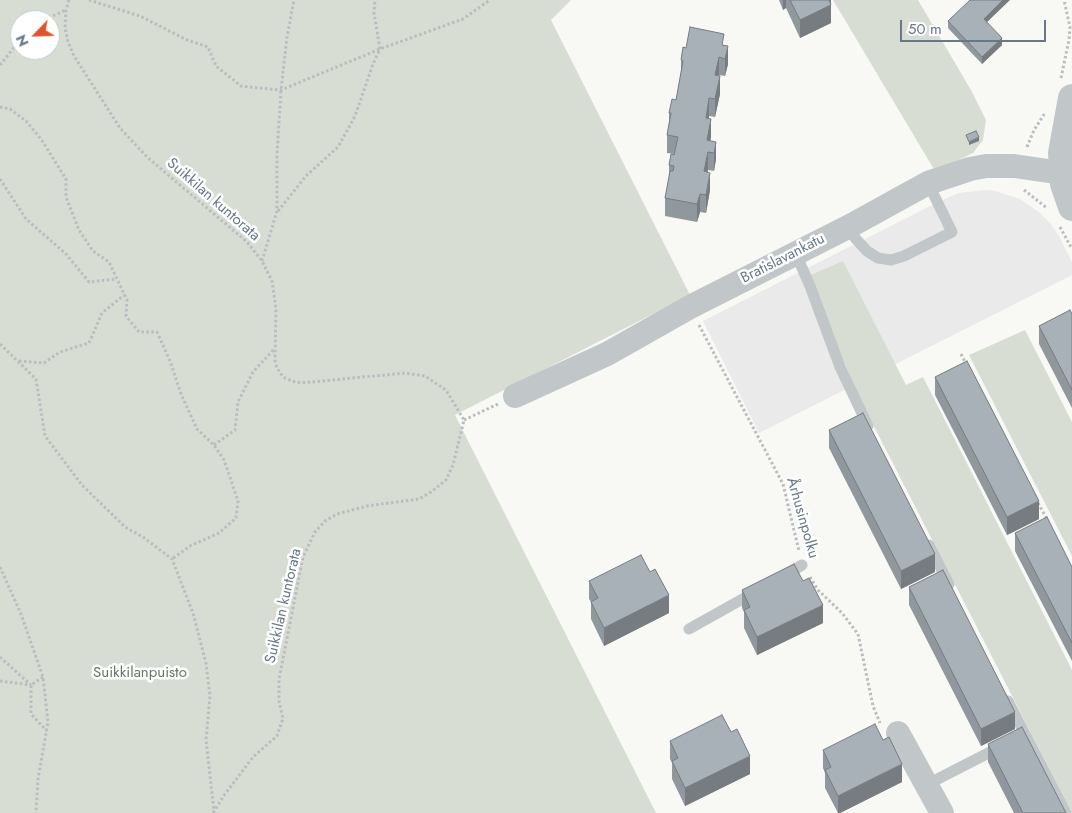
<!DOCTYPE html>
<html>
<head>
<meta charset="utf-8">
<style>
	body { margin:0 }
	#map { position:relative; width:1072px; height:813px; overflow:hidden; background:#f8f8f5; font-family:Jost,sans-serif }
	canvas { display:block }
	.north { position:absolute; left:10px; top:10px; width:50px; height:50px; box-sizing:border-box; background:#fff; border:1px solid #c2c9cf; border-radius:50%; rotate:246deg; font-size:14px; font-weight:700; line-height:20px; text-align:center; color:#677986 }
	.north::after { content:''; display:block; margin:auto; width:18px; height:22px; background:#e2522c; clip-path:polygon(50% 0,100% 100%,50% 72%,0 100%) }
	.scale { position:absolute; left:900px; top:20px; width:146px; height:22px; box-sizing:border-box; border:2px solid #677986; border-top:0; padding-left:6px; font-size:15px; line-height:18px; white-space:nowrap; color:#677986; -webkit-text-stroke:4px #fff; paint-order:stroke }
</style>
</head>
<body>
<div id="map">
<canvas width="1072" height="813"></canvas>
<div class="north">N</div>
<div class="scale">50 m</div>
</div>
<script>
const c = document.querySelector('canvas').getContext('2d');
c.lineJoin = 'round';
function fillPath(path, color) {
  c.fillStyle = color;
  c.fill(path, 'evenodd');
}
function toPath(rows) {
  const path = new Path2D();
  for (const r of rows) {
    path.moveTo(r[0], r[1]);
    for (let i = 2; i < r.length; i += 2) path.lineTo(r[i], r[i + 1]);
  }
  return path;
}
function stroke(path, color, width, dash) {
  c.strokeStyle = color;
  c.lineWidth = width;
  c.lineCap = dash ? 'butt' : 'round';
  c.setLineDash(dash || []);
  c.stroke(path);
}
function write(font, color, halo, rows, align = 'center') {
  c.font = font + ' Jost,sans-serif';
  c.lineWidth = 5;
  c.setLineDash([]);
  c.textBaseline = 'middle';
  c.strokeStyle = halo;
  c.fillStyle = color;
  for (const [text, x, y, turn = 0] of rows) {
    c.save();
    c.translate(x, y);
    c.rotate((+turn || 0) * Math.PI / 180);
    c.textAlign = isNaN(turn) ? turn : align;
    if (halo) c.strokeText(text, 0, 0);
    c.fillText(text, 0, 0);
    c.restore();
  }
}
const built = toPath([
	[986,190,995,191,1020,199,1040,213,1051,224,1060,238,1072,262,1072,275,759,433,703,321,942,200,959,193]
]);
const green = toPath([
	[0,0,571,0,551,20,690,295,455,415,656,813,0,813],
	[20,20,50,20,50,50,20,50],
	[833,0,918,0,971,90,986,120,983,140,973,153,935,171],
	[843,261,906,385,923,377,1072,670,1072,813,861,401,834,338,811,275],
	[1025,330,1072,422,1072,556,969,355]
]);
const path = toPath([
	[69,0,66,10,65,28,68,42,74,56,120,128,147,157,247,242,262,261,272,281,276,309,275,361,277,368,283,377,292,381,301,383,405,373,425,376,446,390,464,420,453,465,446,480,431,492,419,499,367,506,337,514,325,521,315,532,303,557,279,679,279,701,283,718,277,736,253,757,225,794,213,813],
	[89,0,140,16,187,40,208,47,216,66,241,86,281,90,380,49,463,19,490,0],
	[44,20,66,10],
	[0,65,20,40],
	[1061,78,1069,40,1070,27,1064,0],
	[0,107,10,109,26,121,41,139,66,179,66,197,79,230,93,251,109,262,127,300,126,316,139,332,157,332,170,361,181,394,197,429,214,445,224,460,238,501,236,518,219,533,190,546,172,559],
	[1027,147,1034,130,1045,113],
	[0,179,26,219,66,254,89,282,116,279],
	[1024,190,1047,208],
	[278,211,306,176,338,147,355,116,373,64,380,49,374,13,375,0],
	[1060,227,1072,249],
	[262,261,277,211,277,154,281,90,287,37,294,0],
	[699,325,783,484,799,551],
	[0,344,36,379,45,436,82,485,125,527,143,537,172,559,193,613,206,663,210,696,206,740,214,811],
	[961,354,966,364],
	[19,361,44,363,60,352,89,343,102,313,124,295],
	[464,420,498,404],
	[214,445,235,430,238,402,253,372,275,348],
	[1038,503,1048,521],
	[0,567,21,614,43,677,48,722,38,779,36,813],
	[810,577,818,590,842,613,858,634,873,706,880,723],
	[0,657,31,685],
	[43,677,31,685,31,714,47,731],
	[0,681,31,685]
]);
const service = toPath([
	[850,226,855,238,867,251,878,258,891,260,904,256,952,232,928,183],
	[795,252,810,286,840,367,868,426],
	[929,545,949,584],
	[784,576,802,565],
	[689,629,755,592],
	[1008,701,1066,813],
	[926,785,1002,746]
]);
const minor = toPath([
	[515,396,607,354,690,307,850,226,928,183,970,169,986,166,1014,166,1062,173],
	[898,733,942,813]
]);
const tertiary = toPath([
	[1072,98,1062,153,1064,184,1072,207]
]);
const wall = toPath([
	[779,0,831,0,831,23,800,38,786,8,783,10],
	[948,21,987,22,1002,45,982,64,948,28],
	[724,45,728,64,725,76,719,75,720,94,715,117,709,116,709,118,711,137,710,140,716,159,714,171,708,170,707,172,710,190,706,213,700,212,697,222,665,216,665,198,669,178,669,165,674,154,667,153,667,135,669,123,669,113,676,100,681,73,681,60,686,48],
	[1072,314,1072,408,1039,344,1039,326],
	[935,377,1039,519,1007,535,935,395],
	[829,430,935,572,901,589,829,448],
	[1015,533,1072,567,1072,661,1015,551],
	[589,581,669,613,604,646,591,619,591,602,589,599],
	[909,587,1015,729,981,746,909,605],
	[742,590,823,623,757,655,744,628,744,612,742,608],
	[670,741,750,774,685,806,672,779,672,763,670,759],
	[988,744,1066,813,1014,813,988,762],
	[823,750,902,782,840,813,838,813,825,788,825,773,823,768]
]);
const shadedWall = toPath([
	[783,0,786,0,786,8,783,10],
	[826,0,831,0,831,23,800,38,800,20],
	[1003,0,1010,0,984,25,984,19],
	[1002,38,1002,45,982,64,982,57],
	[728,46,728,64,725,76,725,59],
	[719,57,719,75,715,93,715,75],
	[720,76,720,94,715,117,715,99],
	[709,98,709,116,706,136,706,118],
	[711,119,711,137,708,153,708,170,704,189,704,171,707,140],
	[979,137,979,141,969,145,969,142],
	[716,142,716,159,714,171,714,153],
	[710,173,710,190,706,213,706,195],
	[700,194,700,212,697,222,697,204],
	[1039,501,1039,519,1007,535,1007,517],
	[935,554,935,572,901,589,901,571],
	[669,595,669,613,604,646,604,628],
	[823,605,823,623,757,655,757,637],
	[1015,712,1015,729,981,746,981,729],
	[750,756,750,774,685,806,685,788],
	[902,764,902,782,840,813,838,813,838,796]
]);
const building = toPath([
	[790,0,829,0,831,5,800,20,790,0],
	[970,0,1003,0,984,19,1002,38,982,57,948,21,970,0],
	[690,27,724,34,722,45,728,46,725,59,719,57,715,75,720,76,715,99,709,98,706,118,711,119,707,140,716,142,714,153,708,152,704,171,710,173,706,195,700,194,697,204,665,198,670,171,673,171,674,166,669,165,671,154,674,155,678,137,667,135,671,113,669,113,672,99,676,100,683,61,681,60,683,47,686,48,690,27],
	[976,131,979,137,969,142,966,135,976,131],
	[1070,310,1072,314,1072,390,1039,326,1070,310],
	[967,361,1039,501,1007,517,935,377,967,361],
	[863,413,935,554,901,571,829,430,863,413],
	[1047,517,1072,567,1072,643,1015,533,1047,517],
	[641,555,650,572,655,569,669,595,604,628,591,602,598,598,589,581,641,555],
	[794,564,803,581,809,578,823,605,757,637,744,610,750,607,742,590,794,564],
	[943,570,1015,712,981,729,909,587,943,570],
	[722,715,731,732,737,729,750,756,685,788,672,761,678,758,670,741,722,715],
	[875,724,883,740,889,737,902,764,838,796,825,770,831,767,823,750,875,724],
	[1022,727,1066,813,1023,813,988,744,1022,727]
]);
const streetNames = [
	["Suikkilan kuntorata",213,200,41],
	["Bratislavankatu",783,259,-27],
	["Århusinpolku",802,518,74],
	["Suikkilan kuntorata",284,606,-77]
];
const parkNames = [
	["Suikkilanpuisto",140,673]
];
fillPath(built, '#e9eae9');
fillPath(green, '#d8ddd4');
stroke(path, '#b9bdc0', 3, [2.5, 2.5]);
stroke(service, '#c1c6c9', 11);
stroke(minor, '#c1c6c9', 24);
stroke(tertiary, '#c1c6c9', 28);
fillPath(wall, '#90989d');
fillPath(shadedWall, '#767c80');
fillPath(building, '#a8b1b7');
stroke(building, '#767c80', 1);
write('15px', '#677986', '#fff', streetNames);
write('15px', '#667862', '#fff', parkNames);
</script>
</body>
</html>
